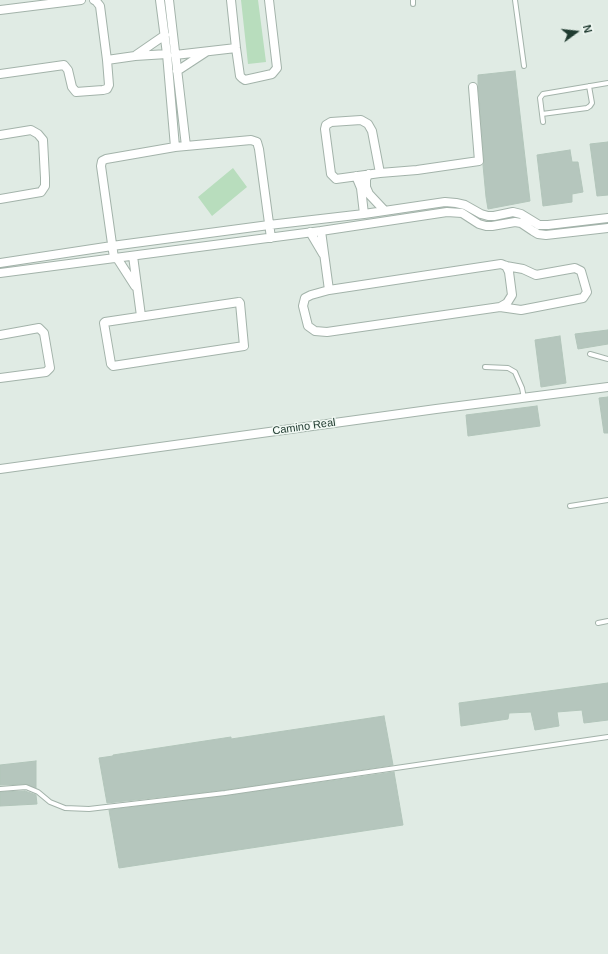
<!DOCTYPE html>
<html>
<head>
<meta charset="utf-8">
<style>
	body { margin:0 }
	#map { position:relative; width:608px; height:954px; overflow:hidden; background:#e0ebe4; font-family:Helvetica,sans-serif }
	canvas { display:block }
	.north { position:absolute; left:556px; top:12px; width:40px; height:40px; -webkit-text-stroke:3px #f0f8f3; paint-order:stroke; rotate:75deg; font-size:11px; font-weight:700; line-height:16px; text-align:center; color:#203b30 }
	.north::after { content:''; display:block; margin:auto; width:14px; height:18px; background:#203b30; clip-path:polygon(50% 0,100% 100%,50% 72%,0 100%) }
</style>
</head>
<body>
<div id="map">
<canvas width="608" height="954"></canvas>
<div class="north">N</div>
</div>
<script>
const c = document.querySelector('canvas').getContext('2d');
c.lineJoin = 'round';
function fillPath(path, color) {
  c.fillStyle = color;
  c.fill(path, 'evenodd');
}
function toPath(rows) {
  const path = new Path2D();
  for (const r of rows) {
    path.moveTo(r[0], r[1]);
    for (let i = 2; i < r.length; i += 2) path.lineTo(r[i], r[i + 1]);
  }
  return path;
}
function stroke(path, color, width, dash) {
  c.strokeStyle = color;
  c.lineWidth = width;
  c.lineCap = dash ? 'butt' : 'round';
  c.setLineDash(dash || []);
  c.stroke(path);
}
function write(font, color, halo, rows, align = 'center') {
  c.font = font + ' Helvetica,sans-serif';
  c.lineWidth = 3;
  c.setLineDash([]);
  c.textBaseline = 'middle';
  c.strokeStyle = halo;
  c.fillStyle = color;
  for (const [text, x, y, turn = 0] of rows) {
    c.save();
    c.translate(x, y);
    c.rotate((+turn || 0) * Math.PI / 180);
    c.textAlign = isNaN(turn) ? turn : align;
    if (halo) c.strokeText(text, 0, 0);
    c.fillText(text, 0, 0);
    c.restore();
  }
}
const green = toPath([
	[241,0,258,0,266,62,248,64],
	[233,168,247,187,212,216,198,197]
]);
const building = toPath([
	[515,71,530,201,488,209,486,197,483,165,484,161,478,84,478,75,515,71],
	[608,142,608,195,597,196,590,144,608,142],
	[570,150,572,162,578,162,583,192,572,194,572,202,543,206,537,155,570,150],
	[608,330,608,344,578,349,575,334,608,330],
	[560,336,566,383,541,387,535,340,560,336],
	[608,397,608,433,604,433,599,398,608,397],
	[537,406,540,426,468,436,466,415,537,406],
	[608,683,608,720,584,723,582,710,557,712,559,726,535,730,531,712,509,713,508,719,461,726,459,703,608,683],
	[384,716,393,765,225,790,107,803,99,758,113,756,113,755,231,737,231,739,384,716],
	[36,761,36,788,26,784,0,785,0,765,36,761],
	[394,772,403,825,119,868,109,810,225,796,394,772],
	[25,791,36,795,37,804,0,806,0,792,25,791]
]);
const service = toPath([
	[413,0,413,4],
	[515,0,524,66],
	[542,114,587,108,590,106,592,103,589,86],
	[543,122,540,98,543,94,608,83],
	[590,354,608,359],
	[485,367,508,368,515,372,522,388,524,398],
	[570,506,608,500],
	[598,623,608,621],
	[0,789,26,787,38,792,50,802,65,808,89,809,225,793,608,737]
]);
const minor = toPath([
	[160,0,167,54,175,147],
	[169,0,186,146],
	[231,0,236,48,240,76,242,78,245,80,272,74,277,68,269,0],
	[0,10,81,0],
	[136,55,165,35],
	[175,55,236,48],
	[107,60,135,56,167,54],
	[177,71,206,52],
	[0,74,64,65,68,70,72,87,76,92,103,90,107,89,109,85,107,60,100,6,96,1,94,0],
	[0,135,31,130,38,134,43,140,45,178,45,186,41,192,0,199],
	[380,173,372,131,368,124,361,120,331,122,326,125,325,129,331,174,336,179,380,173,417,170,479,161,473,87],
	[369,174,366,179,366,187,369,194,384,210],
	[356,176,361,188,364,214],
	[321,231,329,290],
	[310,232,323,254],
	[133,256,141,316],
	[114,258,101,166,102,161,106,159,175,147,251,140,257,142,259,149,271,238],
	[117,258,135,286],
	[0,263,112,246,269,225,364,214,445,202,456,203,465,205,481,214,488,216,494,216,513,212,521,214,539,225,548,225,608,218],
	[0,273,321,231,447,212,462,213,479,224,486,226,492,226,515,222,521,223,533,231,538,234,546,235,608,228],
	[239,302,240,303,244,346,113,366,111,364,104,323,105,322,239,302],
	[500,307,521,310,583,298,587,292,581,271,575,268,536,275,523,269,506,266,501,264,329,290,311,295,305,298,303,306,308,326,315,331,327,332,500,307,507,303,512,295,509,272,506,266],
	[0,335,39,328,44,333,50,368,46,372,0,378],
	[0,469,436,409,608,387]
]);
const streetNames = [
	["Camino Real",304,427,-8]
];
fillPath(green, '#b8ddbd');
fillPath(building, '#b5c6bd');
stroke(building, '#b2c5ba', 1);
stroke(service, '#a3b3aa', 6);
stroke(minor, '#a3b3aa', 10);
stroke(service, '#fff', 4);
stroke(minor, '#fff', 8);
write('11px', '#203b30', '#f0f8f3', streetNames);
</script>
</body>
</html>
